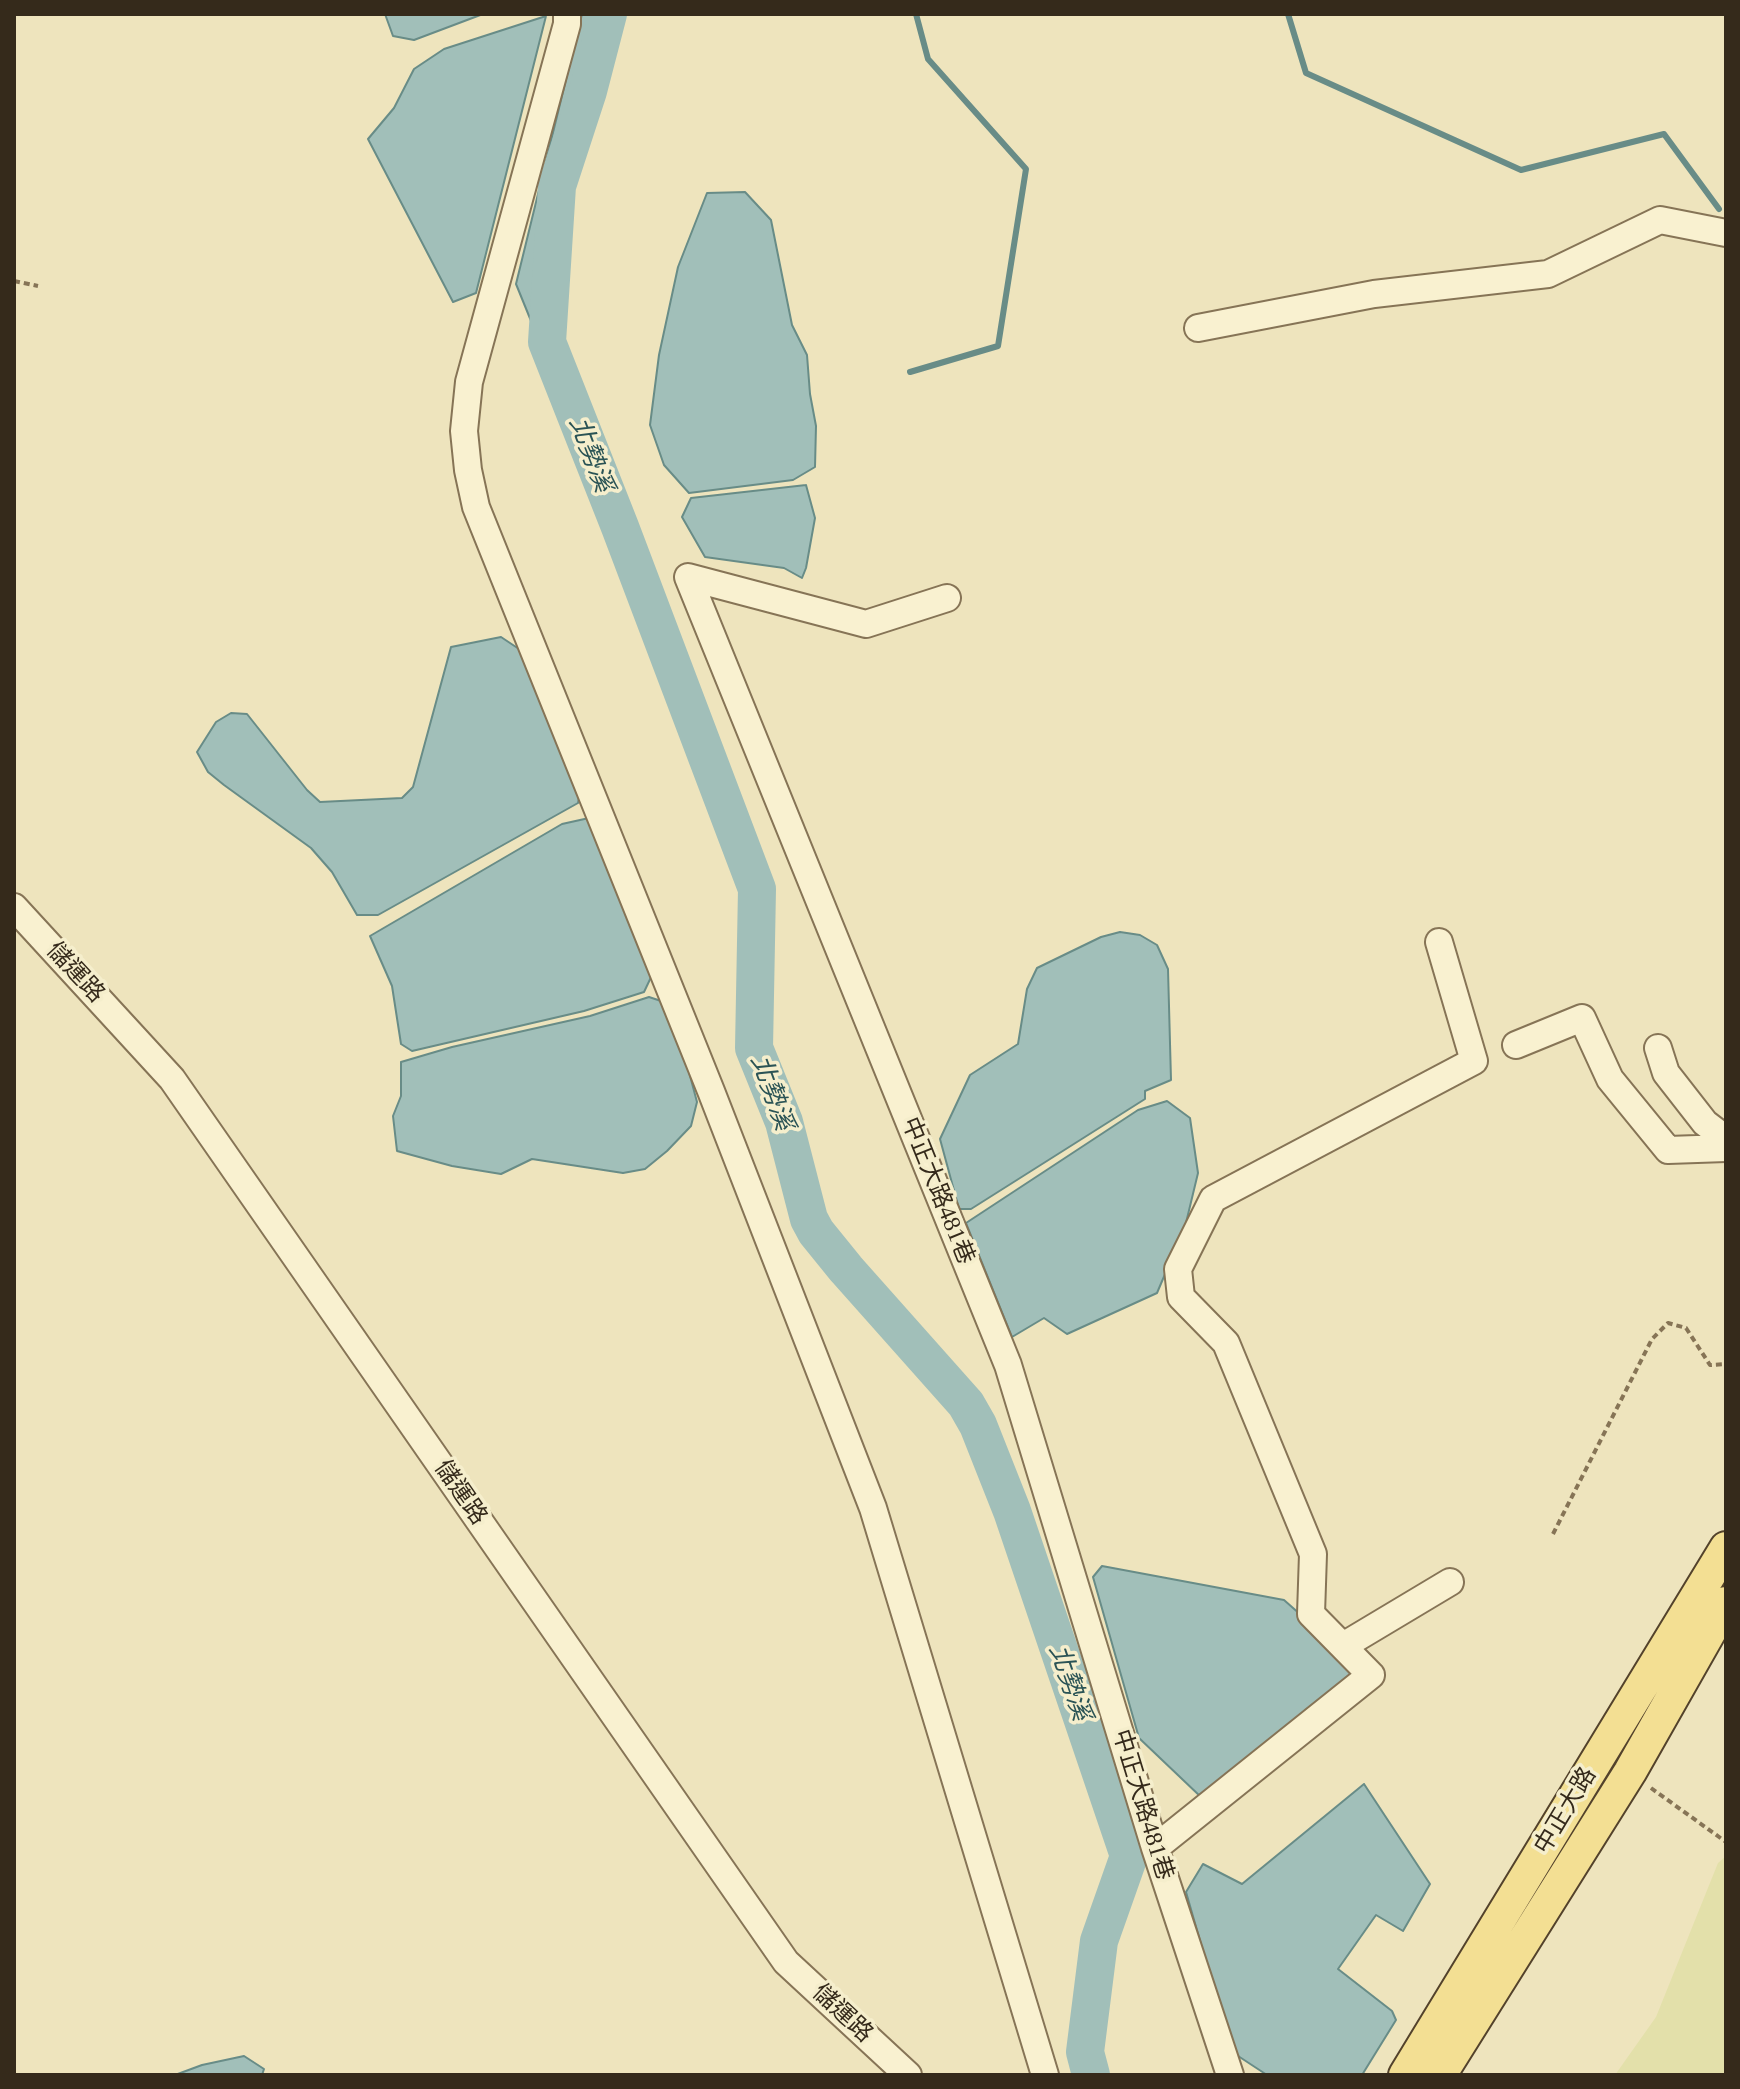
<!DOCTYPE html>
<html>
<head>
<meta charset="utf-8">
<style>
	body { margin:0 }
	#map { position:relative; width:1740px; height:2089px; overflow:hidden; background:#eee4bd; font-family:"Times New Roman",serif }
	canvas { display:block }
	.frame { position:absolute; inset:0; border:16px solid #352a1b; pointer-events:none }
</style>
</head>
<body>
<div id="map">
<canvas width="1740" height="2089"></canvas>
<div class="frame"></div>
</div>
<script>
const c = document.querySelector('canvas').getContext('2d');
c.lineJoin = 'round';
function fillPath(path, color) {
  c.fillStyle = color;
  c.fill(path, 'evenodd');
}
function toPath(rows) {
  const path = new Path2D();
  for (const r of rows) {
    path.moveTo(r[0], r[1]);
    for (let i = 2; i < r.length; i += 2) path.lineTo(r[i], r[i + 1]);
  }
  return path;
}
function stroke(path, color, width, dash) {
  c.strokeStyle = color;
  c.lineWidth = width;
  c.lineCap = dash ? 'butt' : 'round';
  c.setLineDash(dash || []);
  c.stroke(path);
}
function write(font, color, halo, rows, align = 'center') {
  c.font = font + ' "Times New Roman","Noto Sans TC",serif';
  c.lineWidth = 7;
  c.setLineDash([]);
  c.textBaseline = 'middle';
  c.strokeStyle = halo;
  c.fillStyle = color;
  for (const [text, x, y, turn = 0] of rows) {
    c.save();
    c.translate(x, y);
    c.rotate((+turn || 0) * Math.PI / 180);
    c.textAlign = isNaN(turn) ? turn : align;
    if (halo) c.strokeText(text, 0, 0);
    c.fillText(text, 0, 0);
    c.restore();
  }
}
const farmland = toPath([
	[1726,1856,1726,2075,1615,2075,1656,2017,1718,1863]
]);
const water = toPath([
	[385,14,483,14,414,40,393,36,385,14],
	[582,14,619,14,604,60,568,142,536,258,535,302,563,338,540,343,516,284,582,14],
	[546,16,476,293,453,302,368,139,394,108,414,69,444,49,546,16],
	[745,192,771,220,792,325,807,355,810,394,816,426,815,467,793,480,689,493,664,465,650,425,659,355,678,267,707,193,745,192],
	[806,485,815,518,806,568,802,578,784,568,705,557,682,517,691,498,806,485],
	[501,637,519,649,581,787,578,803,378,915,357,915,332,872,311,848,224,785,208,772,197,752,216,722,231,713,247,714,307,790,320,802,402,798,413,787,451,647,501,637],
	[589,818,653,973,644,992,584,1011,412,1051,401,1044,392,986,370,936,562,824,589,818],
	[1120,932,1140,935,1157,945,1168,969,1171,1080,1145,1091,1145,1099,971,1209,959,1209,940,1139,970,1075,1018,1044,1027,989,1037,968,1101,937,1120,932],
	[649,997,667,1003,676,1023,697,1102,691,1126,667,1151,645,1169,623,1173,532,1159,501,1174,452,1166,397,1151,393,1116,401,1096,401,1062,452,1047,590,1016,649,997],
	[1167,1101,1190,1118,1198,1173,1185,1227,1157,1293,1067,1334,1044,1318,1012,1337,966,1223,1138,1110,1167,1101],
	[1102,1566,1284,1600,1361,1668,1202,1798,1139,1738,1093,1577,1102,1566],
	[1364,1784,1430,1884,1403,1931,1376,1915,1338,1969,1392,2011,1396,2020,1362,2075,1267,2075,1232,2052,1186,1892,1203,1864,1242,1884,1364,1784],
	[244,2056,264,2069,262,2075,175,2075,202,2065,244,2056]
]);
const stream = toPath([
	[1288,14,1306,73,1521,170,1664,134,1719,209],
	[910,372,998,346,1026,169,928,59,916,14]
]);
const river = toPath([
	[608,14,588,91,557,186,547,342,620,527,757,889,754,1048,784,1122,809,1219,816,1232,846,1269,966,1404,978,1425,1012,1511,1129,1856,1099,1941,1085,2052,1091,2075]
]);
const path = toPath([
	[14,281,38,286],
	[1553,1534,1652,1339,1668,1323,1686,1328,1710,1365,1726,1364],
	[1651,1788,1726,1842]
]);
const minor = toPath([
	[567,14,567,24,469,382,464,431,468,470,476,507,711,1091,873,1508,1045,2075],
	[1198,328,1374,294,1548,274,1660,220,1726,233],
	[947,598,866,624,688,577,1008,1365,1155,1848,1230,2075],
	[14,907,172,1079,786,1962,908,2075],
	[1516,1045,1582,1018,1610,1079,1668,1150,1726,1148],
	[1658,1048,1666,1073,1705,1123,1726,1139],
	[1343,1646,1450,1582],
	[1155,1848,1371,1675,1311,1614,1313,1554,1226,1343,1181,1297,1178,1269,1213,1199,1474,1061,1439,942]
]);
const major = toPath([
	[1405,2075,1726,1548],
	[1440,2075,1630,1772,1726,1603]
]);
const streetNames = [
	["儲運路",75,973,47],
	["中正大路481巷",937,1191,68],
	["儲運路",460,1493,55],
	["中正大路481巷",1142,1805,73],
	["中正大路",1566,1811,-59],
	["儲運路",842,2014,43]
];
const waterNames = [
	["北勢溪",590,455,69],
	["北勢溪",771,1093,70],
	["北勢溪",1069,1683,71]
];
fillPath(farmland, '#e3e0aa');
fillPath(water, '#a1bfb9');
stroke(water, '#688c87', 2);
stroke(stream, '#688c87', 6);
stroke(river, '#a1bfb9', 38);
stroke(minor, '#867456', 30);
stroke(major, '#53422b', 36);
stroke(path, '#867456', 4, [6, 4]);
stroke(minor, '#f9f1d0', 26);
stroke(major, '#f3df93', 32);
write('24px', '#352a1b', '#f5eecc', streetNames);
write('italic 26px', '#2a5355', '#f5eecc', waterNames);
</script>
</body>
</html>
